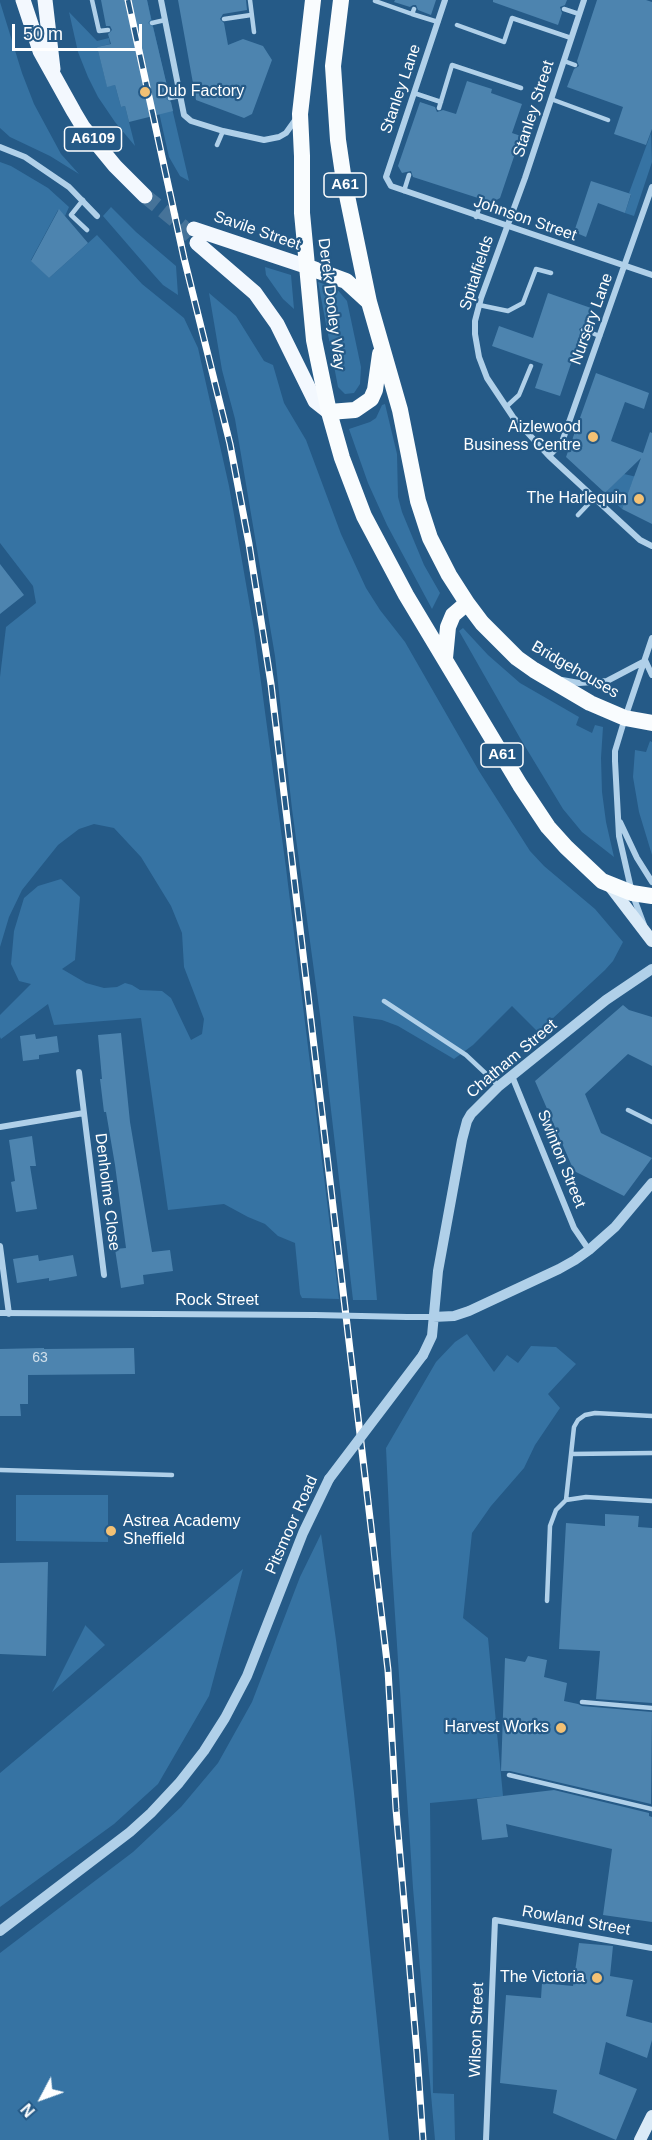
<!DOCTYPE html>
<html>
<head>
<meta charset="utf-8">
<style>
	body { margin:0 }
	#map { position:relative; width:652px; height:2140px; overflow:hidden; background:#255a87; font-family:Arial,sans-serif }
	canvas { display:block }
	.north { position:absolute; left:12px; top:2068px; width:60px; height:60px; -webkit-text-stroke:4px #255a87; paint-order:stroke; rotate:229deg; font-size:16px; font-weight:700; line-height:24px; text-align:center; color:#fff }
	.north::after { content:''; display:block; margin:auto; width:21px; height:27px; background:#fff; clip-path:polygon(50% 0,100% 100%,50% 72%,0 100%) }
	.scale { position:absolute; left:12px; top:24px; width:130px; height:27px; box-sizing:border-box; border:3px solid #fff; border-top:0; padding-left:8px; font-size:18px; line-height:21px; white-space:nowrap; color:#fff; -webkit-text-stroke:4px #255a87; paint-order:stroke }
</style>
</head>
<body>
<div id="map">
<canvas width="652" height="2140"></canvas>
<div class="north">N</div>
<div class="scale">50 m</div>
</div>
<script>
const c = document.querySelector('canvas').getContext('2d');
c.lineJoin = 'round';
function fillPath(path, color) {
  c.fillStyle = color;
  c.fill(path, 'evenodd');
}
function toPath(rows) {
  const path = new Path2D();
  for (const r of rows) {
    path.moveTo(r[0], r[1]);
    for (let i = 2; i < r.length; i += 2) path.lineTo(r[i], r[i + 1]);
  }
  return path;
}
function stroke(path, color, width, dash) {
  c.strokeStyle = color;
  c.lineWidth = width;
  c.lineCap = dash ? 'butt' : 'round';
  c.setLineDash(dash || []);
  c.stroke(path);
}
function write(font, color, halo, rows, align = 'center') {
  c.font = font + ' Arial,sans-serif';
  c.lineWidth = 4.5;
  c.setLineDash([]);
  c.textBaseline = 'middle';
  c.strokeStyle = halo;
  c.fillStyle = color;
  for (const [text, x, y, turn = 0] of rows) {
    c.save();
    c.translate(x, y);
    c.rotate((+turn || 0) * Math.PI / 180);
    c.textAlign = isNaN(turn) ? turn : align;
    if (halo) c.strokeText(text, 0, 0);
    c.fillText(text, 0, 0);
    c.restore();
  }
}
const green = toPath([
	[147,0,161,61,189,181,180,176,169,157,146,54],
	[0,2,22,73,34,104,61,154,79,174,50,156,10,137,0,128],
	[69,12,97,41,109,38,110,44,97,47,107,86,115,85,121,107,125,106,135,146,115,122,98,97,88,77,78,52],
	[651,133,652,162,634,216,625,213,631,195,629,193],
	[0,162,11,166,48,188,69,207,65,216,58,210,31,260,49,278,97,235,142,284,184,318,198,348,229,486,254,630,286,868,339,1299,302,1298,300,1294,295,1243,278,1236,265,1224,248,1217,224,1204,168,1210,141,1018,54,1025,48,1004,1,1039,0,1037,0,1015,31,984,19,981,11,964,14,931,24,898,38,886,61,879,80,897,75,960,62,969,86,983,104,988,117,987,125,983,132,985,140,990,162,991,171,998,191,1040,202,1034,204,1019,184,967,182,933,171,906,141,857,114,828,94,824,79,829,58,845,22,890,9,917,0,947,0,677,6,627,36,603,33,586,0,543],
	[111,207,136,232,176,266,178,295,163,285,154,275,103,216],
	[265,267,291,275,294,309,283,299,266,275],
	[318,282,336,288,347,301,361,367,360,384,354,393,345,394,338,387],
	[209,293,236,316,264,361,273,365,284,403,306,440,341,534,366,588,380,610,405,642,479,771,530,851,544,866,595,909,623,942,613,961,605,970,538,1032,512,1006,473,1045,454,1059,398,1026,382,1020,353,1016,377,1300,353,1300,320,1015,292,809,275,656,235,419,222,370],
	[385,404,397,454,398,497,402,512,424,565,440,593,432,609,387,525,368,483,349,429,370,422,376,418,382,405],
	[624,474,650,480,632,483,622,509,605,493],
	[463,628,488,655,520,683,579,717,576,725,592,733,595,725,603,727,601,758,602,792,606,822,614,857,582,832,563,809,520,738,459,631],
	[650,741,652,742,652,855,639,812,633,777,635,750,646,752],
	[467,1334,494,1372,507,1355,518,1363,531,1346,556,1347,576,1364,548,1394,560,1408,535,1445,524,1468,491,1506,472,1533,463,1618,488,1638,503,1796,430,1803,433,2093,454,2094,455,2140,435,2140,413,1888,391,1554,386,1448,436,1362,455,1342],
	[16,1495,108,1495,108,1542,16,1541],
	[321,1534,336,1640,354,1793,389,2140,0,2140,0,1953,133,1852,181,1807,218,1763,252,1702,300,1577],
	[243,1569,209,1696,158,1784,114,1824,0,1907,0,1773],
	[85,1625,105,1645,52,1692,85,1626]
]);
const building = toPath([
	[101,0,147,0,151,19,148,23,153,27,169,94,166,99,171,102,173,111,129,122,125,106,121,107,115,85,107,87,97,47,111,44,108,34,112,30,110,26,106,26],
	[178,0,246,0,247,10,223,14,220,19,224,23,228,45,243,39,263,46,272,60,252,114,244,118,196,100],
	[395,0,436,0,431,15,418,10,416,5,413,5,410,7,394,2],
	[493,0,567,0,565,5,560,7,562,13,558,25,493,2],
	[597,0,646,0,652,2,652,129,646,145,614,134,623,107,567,87,574,69,579,66,577,61],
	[467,81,492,89,491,93,522,104,512,133,521,136,500,198,491,203,486,201,483,196,478,198,413,177,411,171,402,173,398,166,420,102,435,107,437,112,443,110,456,114],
	[591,181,631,194,625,213,598,203,586,237,574,232],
	[59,209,88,243,49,278,31,261],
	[548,293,591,308,584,326,579,329,581,334,560,396,535,388,543,364,492,346,499,326,533,338],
	[596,373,649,393,644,409,625,402,611,441,643,453,650,432,652,433,652,524,622,509,641,458,605,493,566,457],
	[0,564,24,595,0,614],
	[623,1005,629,1010,652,1017,652,1066,628,1054,585,1094,601,1133,652,1158,624,1196,574,1171,535,1081],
	[121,1033,130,1122,152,1252,170,1250,173,1271,143,1275,144,1284,121,1288,115,1249,126,1248,115,1165,106,1112,104,1112,100,1079,102,1079,98,1035],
	[35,1034,36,1039,57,1036,59,1052,39,1055,39,1059,23,1061,20,1036],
	[32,1136,36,1166,30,1166,37,1209,16,1212,11,1182,15,1181,9,1140],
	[38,1255,39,1261,73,1255,77,1276,49,1281,49,1278,17,1283,13,1259],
	[44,1348,44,1349,134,1348,135,1374,28,1375,28,1404,20,1404,21,1416,0,1416,0,1349],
	[605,1514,639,1516,638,1527,652,1528,652,1703,596,1699,600,1651,559,1649,566,1523,605,1526],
	[48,1562,46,1656,0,1654,0,1563],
	[528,1656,547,1660,544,1677,567,1683,564,1701,578,1704,582,1706,652,1712,651,1804,510,1771,501,1771,505,1658,525,1662],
	[554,1790,649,1813,649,1816,652,1817,652,1922,603,1915,612,1849,506,1824,508,1837,482,1840,477,1799],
	[579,1943,613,1946,610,1976,633,1980,626,2016,652,2023,652,2040,647,2058,606,2042,599,2074,637,2089,616,2140,553,2113,557,2090,500,2083,506,1995,541,1998,542,1983,573,1986]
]);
const primaryTunnel = toPath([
	[145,196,182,226,197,243]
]);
const service = toPath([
	[92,0,99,31,108,30],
	[250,0,254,32],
	[375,1,412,14],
	[414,9,412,14,438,22],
	[564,9,579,14],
	[224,19,251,15],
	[152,23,165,20],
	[457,25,504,42,512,18,571,38],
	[564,61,575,65],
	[414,93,441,102],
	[170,98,180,96],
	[551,99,608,120],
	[439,108,452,65,521,88],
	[217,145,223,131],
	[404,191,409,175],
	[83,200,71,215,87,230],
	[476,217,482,200],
	[479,305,508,311,523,303,536,269,551,273],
	[583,330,600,336],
	[506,407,519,395,531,366],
	[578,515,594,498],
	[384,1001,466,1055,499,1086],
	[628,1110,652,1122],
	[571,1454,652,1453],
	[0,1470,172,1475],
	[566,1500,574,1427,578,1420,585,1415,595,1413,652,1416],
	[547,1601,550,1526,556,1510,566,1500,586,1497,652,1501],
	[582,1702,652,1708],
	[509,1775,652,1809]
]);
const minor = toPath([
	[161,0,184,115,191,121,223,131,264,140,279,137,286,133,296,119],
	[445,0,386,177,391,186,652,275],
	[584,0,525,178,481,298,475,321,475,334,479,357,487,378,513,417,549,456,640,540,652,546],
	[0,147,25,157,69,187,97,216],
	[549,456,562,442,652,187],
	[645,660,652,675],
	[562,680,579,683,607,681,645,661],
	[620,822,637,858,652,882],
	[644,925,632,893,619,836,615,761,615,751,625,718,652,638],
	[79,1072,84,1113],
	[512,1076,574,1228,589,1250],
	[0,1127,84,1113,104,1275],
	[0,1246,9,1314],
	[0,1313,315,1315],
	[407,1317,433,1317],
	[486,2140,495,1920,652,1948]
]);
const tertiary = toPath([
	[433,1317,454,1316,469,1311,559,1269,575,1260,589,1250,615,1227,652,1183],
	[423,1355,432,1336,438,1271,462,1140,467,1121,471,1114,499,1086,606,1000,652,969],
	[0,1931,130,1832,151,1813,179,1783,204,1751,225,1718,247,1676,303,1533,329,1479]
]);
const secondary = toPath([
	[610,886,652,941],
	[640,2140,652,2116]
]);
const primary = toPath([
	[23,0,40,51,74,112,83,127,115,166,145,196],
	[45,0,53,69],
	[194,229,308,267],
	[197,243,255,293,277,324,315,401,329,412]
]);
const trunk = toPath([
	[313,0,300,114,302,156,302,213,314,340,329,412,342,458,364,516,406,595,520,785,548,827,566,847,602,881,632,893,652,896],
	[341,0,333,66,338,140,344,181,369,302,400,410,418,501,430,538,449,575,467,603,482,623,517,658,534,670,590,703,625,718,652,723],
	[308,267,346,281,369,302],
	[329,412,355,410,371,399,375,390,380,354],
	[445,658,448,627,453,615,467,603]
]);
const rail = toPath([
	[128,0,184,258,230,444,249,544,271,684,388,1670,396,1809,417,2053,423,2140]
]);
const minorBridge = toPath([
	[315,1315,407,1317]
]);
const tertiaryBridge = toPath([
	[329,1479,423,1355]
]);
const markers = [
	[145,92,6,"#f3c174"],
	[593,437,6,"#f3c174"],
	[639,499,6,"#f3c174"],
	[111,1531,6,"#f3c174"],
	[561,1728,6,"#f3c174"],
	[597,1978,6,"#f3c174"]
];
const numberNames = [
	["63",40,1358]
];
const shields = [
	[93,139,57],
	[345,185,42],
	[502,755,42]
];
const shieldNames = [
	["A6109",93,139],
	["A61",345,185],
	["A61",502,755]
];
const streetNames = [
	["Stanley Lane",401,89,-71],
	["Stanley Street",534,109,-72],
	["Johnson Street",525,219,19],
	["Savile Street",257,231,19],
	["Spitalfields",477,273,-72],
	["Derek Dooley Way",331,304,83],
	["Nursery Lane",592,319,-70],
	["Bridgehouses",575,670,30],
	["Chatham Street",512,1059,-40],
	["Swinton Street",561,1159,68],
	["Denholme Close",107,1192,83],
	["Rock Street",217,1301],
	["Pitsmoor Road",292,1525,-66],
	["Rowland Street",576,1921,10],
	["Wilson Street",477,2030,-88]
];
const poiNames = [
	["Dub Factory",157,92,"left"],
	["Aizlewood",581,428],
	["Business Centre",581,446],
	["The Harlequin",627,499],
	["Astrea Academy",123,1522,"left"],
	["Sheffield",123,1540,"left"],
	["Harvest Works",549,1728],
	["The Victoria",585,1978]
];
fillPath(green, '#3673a3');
fillPath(building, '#4d84af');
stroke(primaryTunnel, '#467399', 15, [15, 8]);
stroke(service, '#b0d0e9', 4.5);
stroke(minor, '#b0d0e9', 6);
stroke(tertiary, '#b0d0e9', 10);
stroke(secondary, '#daeaf7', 12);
stroke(primary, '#f3f8fe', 15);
stroke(trunk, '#f9fcfe', 16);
stroke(rail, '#fff', 7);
stroke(rail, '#255a87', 4.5, [14]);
stroke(minorBridge, '#b0d0e9', 6);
stroke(tertiaryBridge, '#b0d0e9', 10);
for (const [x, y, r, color] of markers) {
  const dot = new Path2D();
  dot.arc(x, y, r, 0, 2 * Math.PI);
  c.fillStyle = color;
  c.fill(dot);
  stroke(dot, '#255a87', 2);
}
write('14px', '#d2e0eb', null, numberNames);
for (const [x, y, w] of shields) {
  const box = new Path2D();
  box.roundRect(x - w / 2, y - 12, w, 24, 4.5);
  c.fillStyle = '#255a87';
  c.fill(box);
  stroke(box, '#fff', 1.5);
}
write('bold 15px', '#fff', null, shieldNames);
write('16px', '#fff', '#255a87', streetNames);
write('16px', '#fff', '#255a87', poiNames, 'right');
</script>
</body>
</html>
